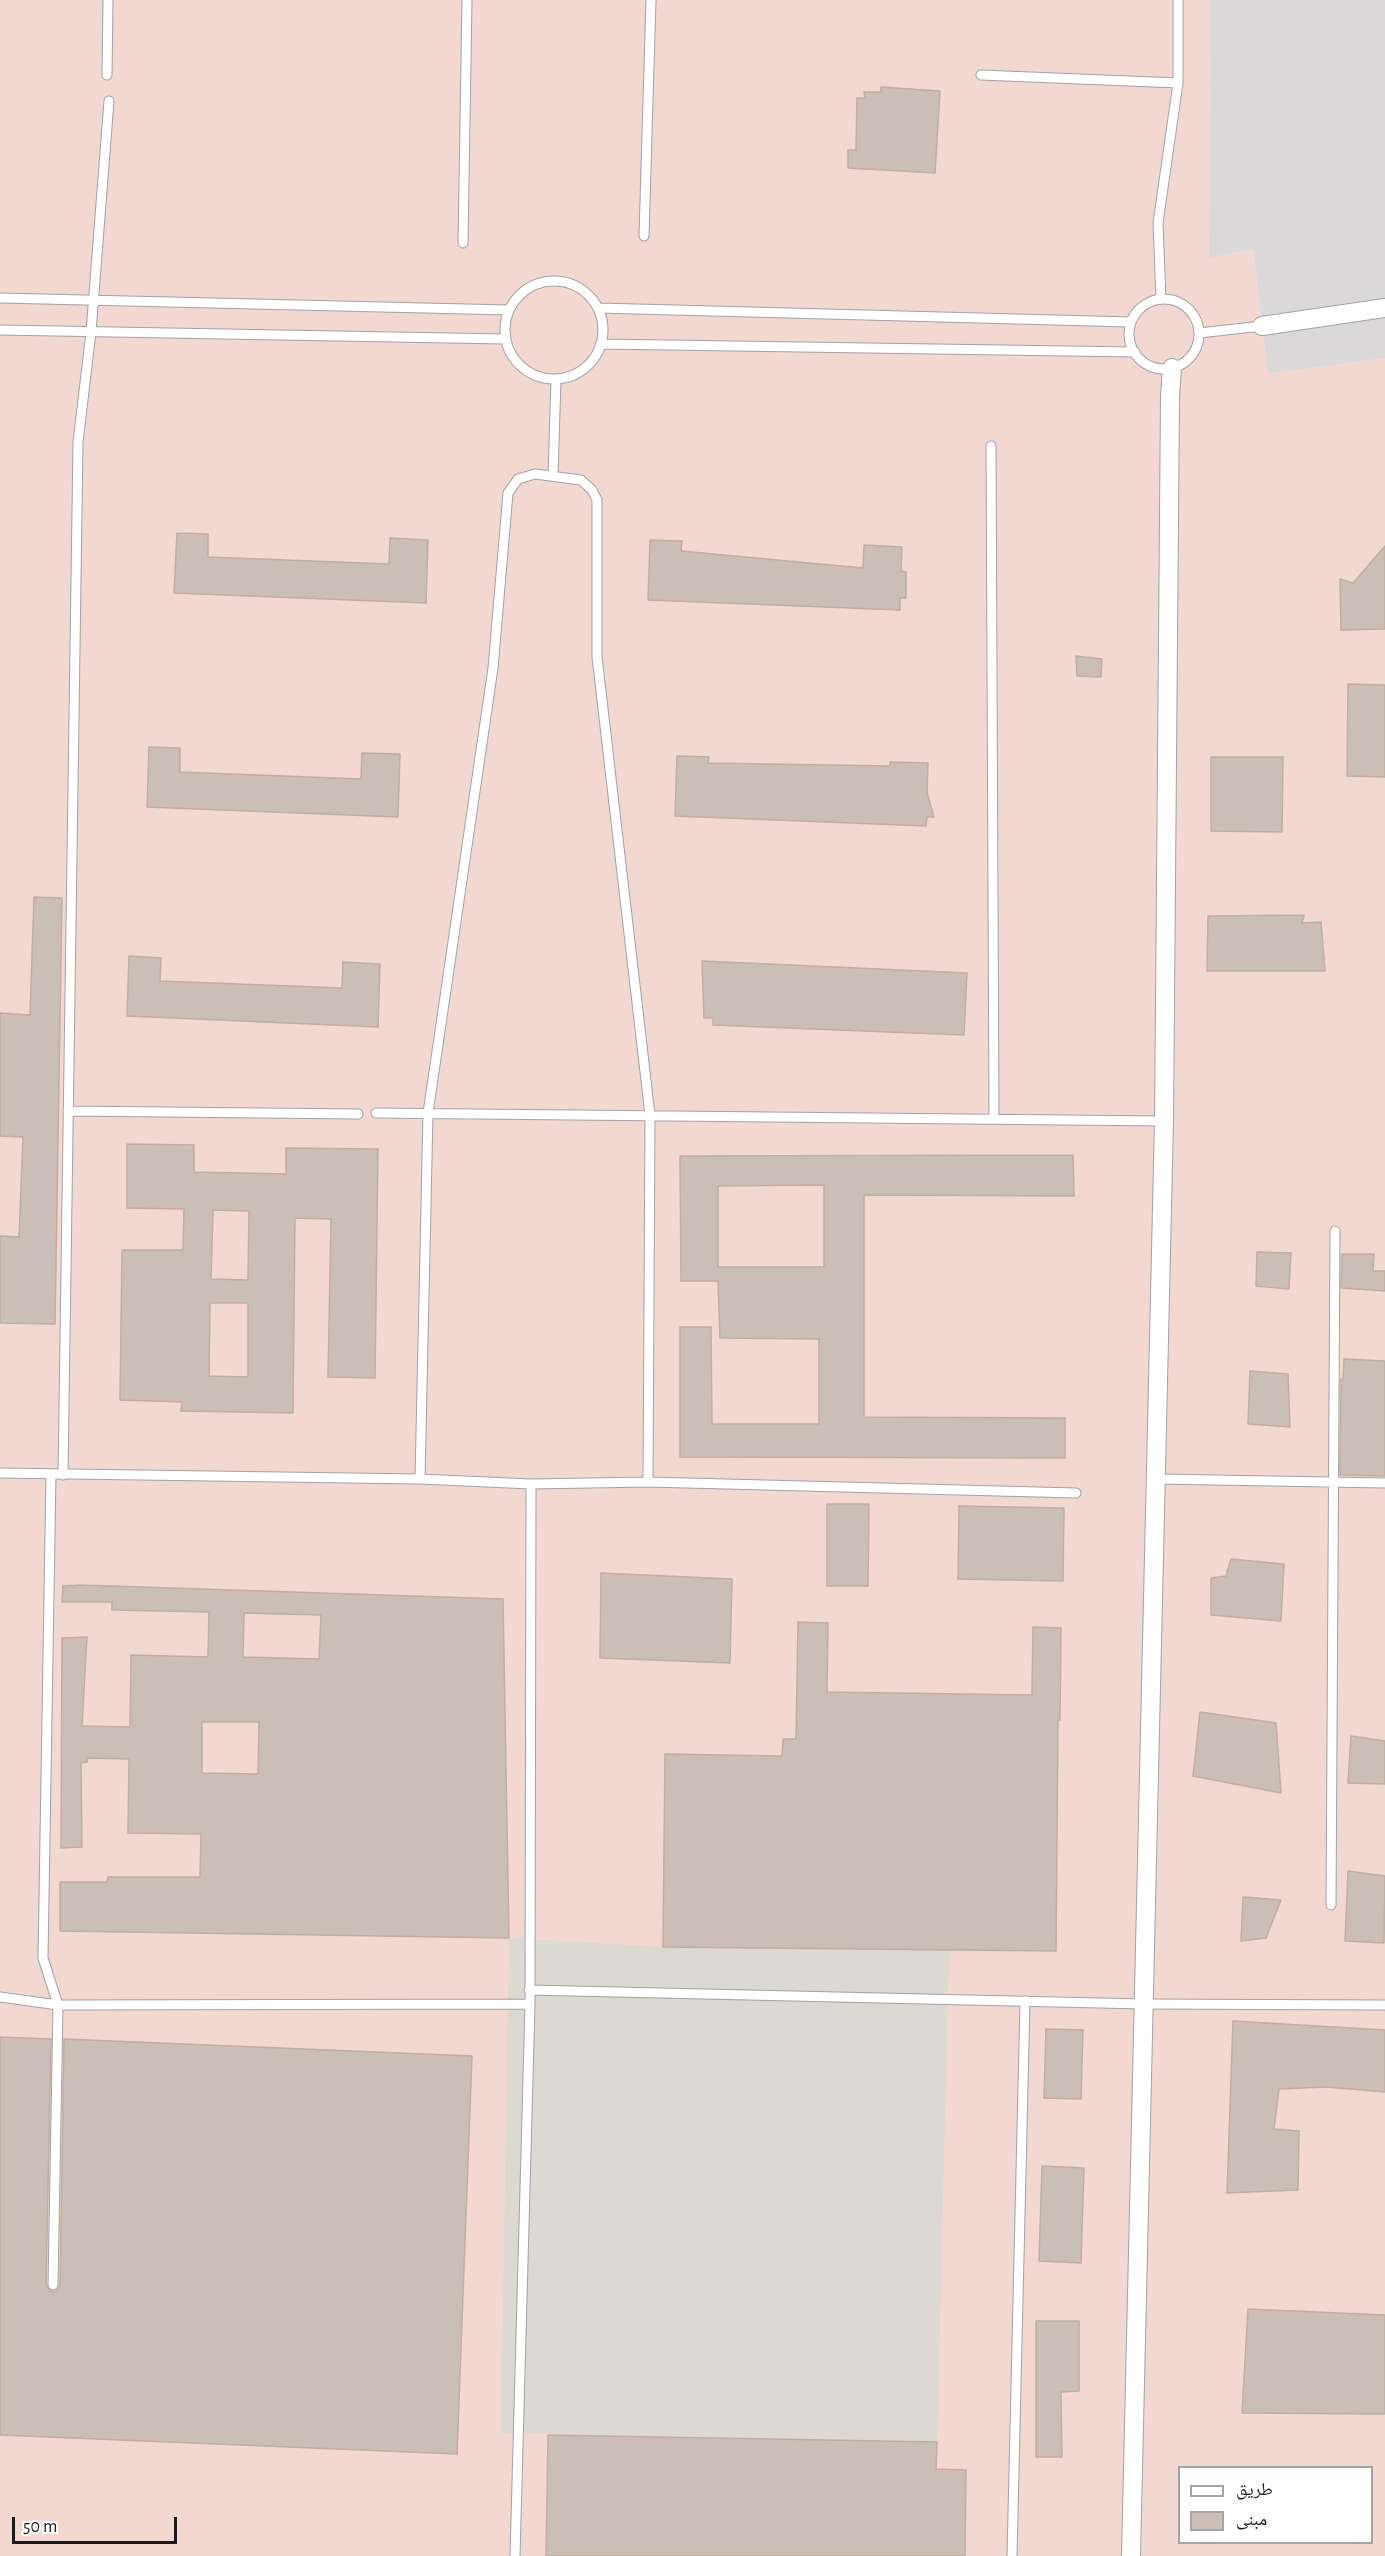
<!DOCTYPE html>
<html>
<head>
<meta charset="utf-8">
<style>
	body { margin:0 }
	#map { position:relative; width:1385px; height:2556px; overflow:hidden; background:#eee8e0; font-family:"Alegreya Sans","Noto Naskh Arabic",sans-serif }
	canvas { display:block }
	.legend { position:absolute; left:1178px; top:2466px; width:195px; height:78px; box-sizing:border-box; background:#fff; border:2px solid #a4a4a4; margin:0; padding:8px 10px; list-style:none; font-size:18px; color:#1b1b1b }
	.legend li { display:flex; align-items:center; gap:12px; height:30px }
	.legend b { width:30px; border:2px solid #a4a4a4 }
	.scale { position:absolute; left:12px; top:2517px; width:165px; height:27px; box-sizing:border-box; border:3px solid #1b1b1b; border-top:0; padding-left:8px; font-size:18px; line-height:21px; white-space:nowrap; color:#1b1b1b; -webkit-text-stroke:4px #fff; paint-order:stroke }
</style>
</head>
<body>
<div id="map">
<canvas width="1385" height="2556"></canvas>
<ul class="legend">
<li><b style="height:8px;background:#fff"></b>طريق</li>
<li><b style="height:16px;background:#cabeb6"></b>مبنى</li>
</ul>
<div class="scale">50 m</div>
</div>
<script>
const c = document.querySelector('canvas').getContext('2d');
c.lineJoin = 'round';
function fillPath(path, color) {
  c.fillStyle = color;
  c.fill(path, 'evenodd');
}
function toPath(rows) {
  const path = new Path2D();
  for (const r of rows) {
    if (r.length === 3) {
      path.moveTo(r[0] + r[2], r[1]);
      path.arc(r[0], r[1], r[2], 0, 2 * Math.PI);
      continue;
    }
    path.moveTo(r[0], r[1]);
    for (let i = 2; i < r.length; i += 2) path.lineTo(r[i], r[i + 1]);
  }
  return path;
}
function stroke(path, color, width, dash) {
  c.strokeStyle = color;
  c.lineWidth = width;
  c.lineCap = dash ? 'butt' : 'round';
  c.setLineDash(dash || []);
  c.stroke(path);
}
const residential = toPath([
	[1210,0,1385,0,1385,358,1268,374,1253,249,1209,258]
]);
const military = toPath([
	[0,0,1210,0,1209,258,1253,249,1268,374,1385,358,1385,2556,0,2556],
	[1180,2468,1372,2468,1372,2542,1180,2542]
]);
const airport = toPath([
	[509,1938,663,1947,949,1950,937,2442,501,2433]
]);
const building = toPath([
	[881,87,940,91,935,173,848,168,848,150,856,150,857,98,865,98,864,92,881,92,881,87],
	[177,533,208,534,208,557,389,564,390,538,428,540,426,603,174,593,177,533],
	[650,540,682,541,681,551,863,568,864,545,902,547,901,571,906,572,906,598,900,598,900,610,648,600,650,540],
	[1385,546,1385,629,1341,630,1340,579,1353,583,1385,546],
	[1076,656,1102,659,1101,677,1077,676,1076,656],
	[1348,684,1385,685,1385,777,1347,776,1348,684],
	[149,747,180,748,180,772,361,779,362,753,400,754,398,817,147,807,149,747],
	[677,756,709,757,708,763,890,766,890,762,928,763,927,793,934,817,927,817,926,826,675,816,677,756],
	[1211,757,1283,757,1282,832,1211,831,1211,757],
	[34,897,62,898,55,1324,0,1323,0,1236,19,1237,23,1137,0,1136,0,1013,30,1015,34,897],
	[1304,915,1302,923,1321,922,1325,971,1207,971,1208,916,1304,915],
	[129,956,161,958,160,981,342,988,343,962,380,964,378,1027,127,1016,129,956],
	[702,961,967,973,964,1035,713,1025,713,1018,704,1018,702,961],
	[127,1144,194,1145,194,1172,286,1174,286,1148,378,1149,375,1378,328,1377,331,1219,295,1218,293,1413,181,1411,182,1402,120,1400,122,1250,183,1250,184,1209,127,1208,127,1144],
	[213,1210,249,1211,248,1280,211,1279,213,1210],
	[210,1303,248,1303,248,1377,209,1376,210,1303],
	[1073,1155,1074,1196,864,1195,864,1417,1065,1418,1065,1458,680,1457,680,1327,711,1327,712,1424,819,1424,819,1339,720,1338,718,1281,681,1281,680,1156,1073,1155],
	[824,1185,824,1267,718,1267,718,1186,824,1185],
	[1257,1252,1291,1253,1289,1289,1256,1286,1257,1252],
	[1342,1254,1374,1254,1373,1271,1385,1271,1385,1291,1341,1288,1342,1254],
	[1344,1359,1385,1361,1385,1476,1340,1475,1341,1379,1343,1380,1344,1359],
	[1250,1371,1288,1374,1290,1427,1248,1424,1250,1371],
	[827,1504,869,1504,868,1586,827,1586,827,1504],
	[959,1506,1064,1508,1063,1581,958,1579,959,1506],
	[1231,1559,1284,1564,1281,1621,1211,1615,1211,1578,1226,1576,1231,1559],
	[601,1573,732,1579,730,1663,600,1658,601,1573],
	[82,1585,503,1599,509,1938,60,1931,60,1882,107,1882,108,1877,200,1877,201,1834,128,1833,129,1759,87,1758,87,1762,81,1763,82,1847,61,1848,62,1638,87,1637,82,1726,130,1727,131,1655,208,1657,209,1612,112,1610,112,1602,62,1602,63,1586,82,1585],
	[244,1613,321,1615,319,1659,243,1657,244,1613],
	[202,1722,259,1722,258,1774,202,1773,202,1722],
	[798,1622,828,1623,827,1692,1032,1695,1033,1627,1061,1628,1060,1720,1058,1720,1056,1951,663,1947,665,1754,782,1756,783,1739,796,1739,798,1622],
	[1200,1712,1276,1723,1281,1793,1193,1776,1200,1712],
	[1351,1736,1385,1741,1385,1784,1348,1783,1351,1736],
	[1348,1871,1385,1876,1384,1943,1345,1941,1348,1871],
	[1243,1897,1281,1900,1266,1938,1241,1941,1243,1897],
	[1233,2021,1385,2030,1385,2092,1326,2087,1279,2089,1274,2129,1299,2131,1298,2190,1227,2193,1233,2021],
	[1046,2029,1083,2030,1081,2099,1044,2098,1046,2029],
	[0,2037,51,2039,46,2285,52,2292,57,2291,60,2285,64,2039,472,2056,457,2454,0,2435,0,2037],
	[1042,2166,1084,2168,1081,2263,1039,2261,1042,2166],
	[1248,2309,1385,2315,1385,2414,1242,2413,1248,2309],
	[1036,2321,1079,2321,1079,2391,1061,2392,1062,2457,1036,2457,1036,2321],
	[548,2435,937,2442,936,2469,966,2470,965,2556,546,2556,548,2435]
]);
const lane = toPath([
	[107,75,108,0],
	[981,75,1178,83],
	[644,236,651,0],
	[463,243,467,0],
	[554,330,49],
	[0,298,509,310],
	[1161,299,1158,223,1178,83,1178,0],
	[1164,334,35],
	[598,308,1131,322],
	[0,330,506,339],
	[1199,333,1262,326],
	[600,344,1135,352],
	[991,446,994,1119],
	[553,475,556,379],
	[68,1111,358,1114],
	[376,1113,1164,1121],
	[0,1473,420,1479,531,1484,648,1482,1076,1493],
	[51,1474,43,1958,58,2005,53,2285],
	[63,1475,78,442,91,332,109,101],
	[420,1479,428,1113,493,668,508,493,518,479,535,474,581,480,592,490,597,500,597,657,650,1115,648,1482],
	[1157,1479,1385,1483],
	[1331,1905,1335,1231],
	[529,1990,1144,2004,1385,2005],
	[0,1997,58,2005,530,2004],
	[515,2556,530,2004,531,1484],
	[1012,2556,1025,2001]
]);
const street = toPath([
	[1262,326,1385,308],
	[1131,2556,1164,1121,1170,397,1172,368]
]);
fillPath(residential, '#dad8d8');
fillPath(military, '#f2d8d1');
fillPath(airport, '#dcd8d2');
fillPath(building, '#cabeb6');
stroke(building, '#c1ada1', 1.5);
stroke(lane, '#a2a2a2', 11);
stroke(street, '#a2a2a2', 20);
stroke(lane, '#fff', 9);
stroke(street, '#fff', 18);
</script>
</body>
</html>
